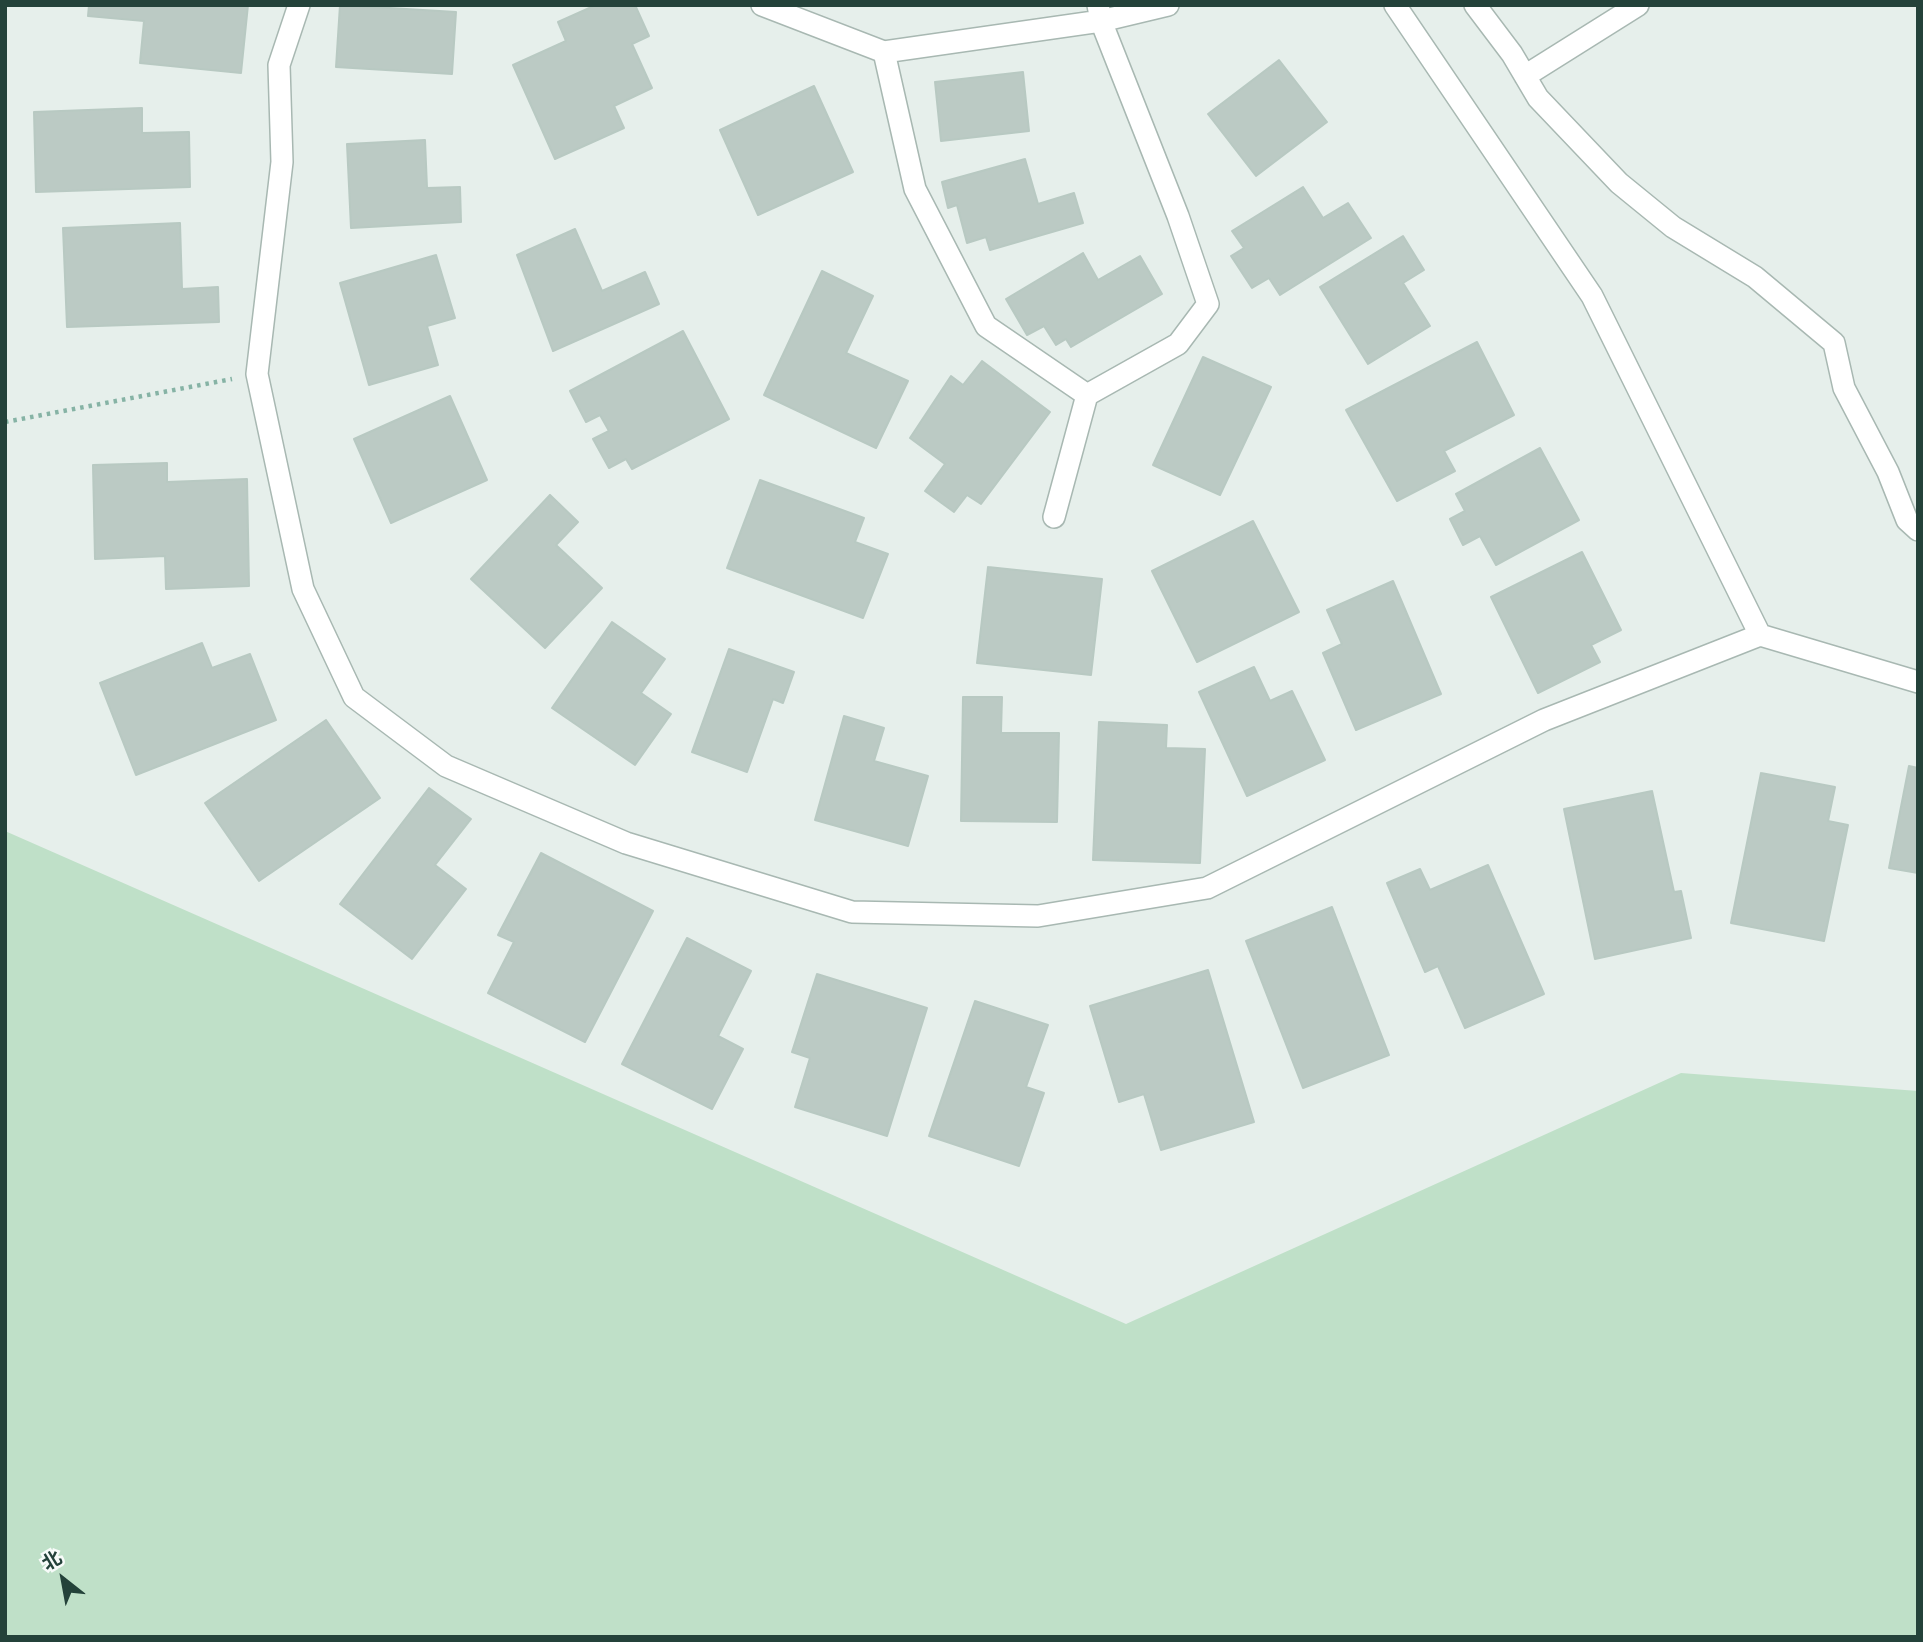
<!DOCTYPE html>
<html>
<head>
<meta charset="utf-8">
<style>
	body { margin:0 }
	#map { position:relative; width:1923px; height:1642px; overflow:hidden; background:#e6efeb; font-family:"Roboto Condensed","Noto Sans SC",sans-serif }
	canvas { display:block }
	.frame { position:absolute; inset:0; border:7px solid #24423a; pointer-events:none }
	.north { position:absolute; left:28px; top:1544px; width:70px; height:70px; -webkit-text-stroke:5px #f7fbf9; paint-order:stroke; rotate:329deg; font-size:19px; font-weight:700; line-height:28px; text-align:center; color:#24423a }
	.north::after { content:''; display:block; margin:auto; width:24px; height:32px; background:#24423a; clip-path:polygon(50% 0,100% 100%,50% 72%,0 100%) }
</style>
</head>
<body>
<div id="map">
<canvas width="1923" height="1642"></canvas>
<div class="frame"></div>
<div class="north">北</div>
</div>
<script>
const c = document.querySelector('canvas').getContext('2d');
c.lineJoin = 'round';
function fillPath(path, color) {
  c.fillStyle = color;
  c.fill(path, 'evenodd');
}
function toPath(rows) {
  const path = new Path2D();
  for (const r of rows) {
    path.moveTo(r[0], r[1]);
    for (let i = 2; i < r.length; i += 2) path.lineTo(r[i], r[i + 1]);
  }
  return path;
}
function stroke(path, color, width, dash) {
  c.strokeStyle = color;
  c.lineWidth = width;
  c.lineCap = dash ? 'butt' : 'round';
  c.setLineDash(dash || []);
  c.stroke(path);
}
const green = toPath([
	[5,831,1126,1324,1681,1073,1918,1091,1918,1637,5,1637]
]);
const building = toPath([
	[89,5,248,5,241,73,140,63,144,21,88,16,89,5],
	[340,5,456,12,452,74,336,67,340,5],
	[596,5,635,5,649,36,632,44,652,88,614,106,624,128,555,159,513,65,566,41,558,22,596,5],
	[1279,60,1327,122,1256,176,1208,114,1279,60],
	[1023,72,1029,131,941,141,935,82,1023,72],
	[814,86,853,172,758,215,720,130,814,86],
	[142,108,142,133,189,132,190,187,36,192,34,112,142,108],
	[425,140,427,188,460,187,461,222,351,228,347,144,425,140],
	[1025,159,1038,204,1074,193,1083,223,990,250,986,237,967,243,957,205,948,208,942,182,1025,159],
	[1303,187,1323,218,1348,203,1371,238,1280,295,1269,278,1252,288,1231,256,1244,248,1232,231,1303,187],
	[180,223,182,289,218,287,219,322,67,327,63,228,180,223],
	[575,229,602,291,645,272,659,304,553,351,517,255,575,229],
	[1403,236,1424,270,1403,283,1430,326,1368,364,1320,287,1403,236],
	[1083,253,1098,280,1140,256,1162,294,1071,347,1066,339,1056,345,1044,326,1027,335,1006,299,1083,253],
	[436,255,455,318,427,326,438,365,369,385,340,283,436,255],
	[822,271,873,296,846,353,908,381,876,448,764,395,822,271],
	[683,331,729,419,632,469,626,459,609,468,593,439,609,431,600,415,586,422,570,391,683,331],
	[1477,342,1514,415,1444,451,1455,471,1397,501,1346,410,1477,342],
	[1203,357,1271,387,1220,495,1153,465,1203,357],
	[982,361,1050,412,981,504,967,495,954,512,925,491,945,464,910,438,951,376,963,385,982,361],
	[450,396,487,480,391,523,354,439,450,396],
	[1540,448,1579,520,1496,565,1480,536,1463,545,1450,519,1465,511,1456,494,1540,448],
	[167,463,167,482,247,479,249,586,166,589,165,556,95,559,93,465,167,463],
	[760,480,864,518,855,542,888,554,863,618,727,568,760,480],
	[550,495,578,522,556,545,602,588,545,648,471,579,550,495],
	[1253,521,1299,612,1197,662,1152,571,1253,521],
	[1582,552,1621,630,1591,645,1600,662,1538,693,1491,597,1582,552],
	[988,567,1102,579,1091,675,977,663,988,567],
	[1393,581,1441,694,1356,730,1323,653,1342,644,1327,610,1393,581],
	[612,622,665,659,641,693,671,714,635,765,552,708,612,622],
	[202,643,212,668,250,654,276,720,136,775,100,683,202,643],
	[729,649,794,672,783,703,773,699,747,772,692,752,729,649],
	[1254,667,1270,701,1292,691,1325,760,1247,796,1199,692,1254,667],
	[963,697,1002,697,1001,733,1059,733,1057,822,961,821,963,697],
	[844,716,884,728,874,761,928,776,908,846,815,820,844,716],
	[326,720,380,798,259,881,205,803,326,720],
	[1099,722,1167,725,1166,748,1205,749,1200,863,1093,860,1099,722],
	[1909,766,1918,768,1918,873,1889,868,1909,766],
	[1761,773,1835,787,1828,821,1848,825,1824,941,1731,923,1761,773],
	[429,788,471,819,435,865,466,889,412,959,340,904,429,788],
	[1652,791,1674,892,1681,891,1691,938,1595,959,1564,809,1652,791],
	[541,853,653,911,585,1042,488,993,514,942,498,935,541,853],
	[1488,865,1544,994,1465,1028,1438,966,1425,972,1387,883,1420,869,1430,890,1488,865],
	[1332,907,1389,1055,1303,1088,1246,941,1332,907],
	[687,938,751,971,718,1036,743,1049,712,1109,622,1064,687,938],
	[1208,970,1254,1122,1161,1150,1144,1094,1119,1102,1090,1006,1208,970],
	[817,974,927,1008,887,1136,795,1107,810,1058,792,1052,817,974],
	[975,1001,1048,1025,1026,1087,1044,1093,1019,1166,929,1136,975,1001]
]);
const path = toPath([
	[5,422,232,379]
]);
const minor = toPath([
	[299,5,279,65,282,162,257,374,303,589,354,697,446,766,626,843,852,912,1038,916,1207,888,1544,720,1760,635],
	[762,5,884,52,1101,21,1168,5],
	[1395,5,1592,296,1760,635,1918,682],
	[1475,5,1512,54,1538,98,1619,183,1673,227,1755,277,1834,343,1844,388,1888,472,1907,520,1918,530],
	[884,52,915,189,986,326,1087,395,1178,344,1208,304,1178,216,1101,21,1098,5],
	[1525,76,1638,5],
	[1054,517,1087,395]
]);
fillPath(green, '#bfe0c8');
fillPath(building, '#bbcac4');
stroke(building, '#b8c9c2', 2);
stroke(minor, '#a8b8b2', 24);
stroke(path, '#86b3a5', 4.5, [3.5, 5]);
stroke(minor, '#fff', 21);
</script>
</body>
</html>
